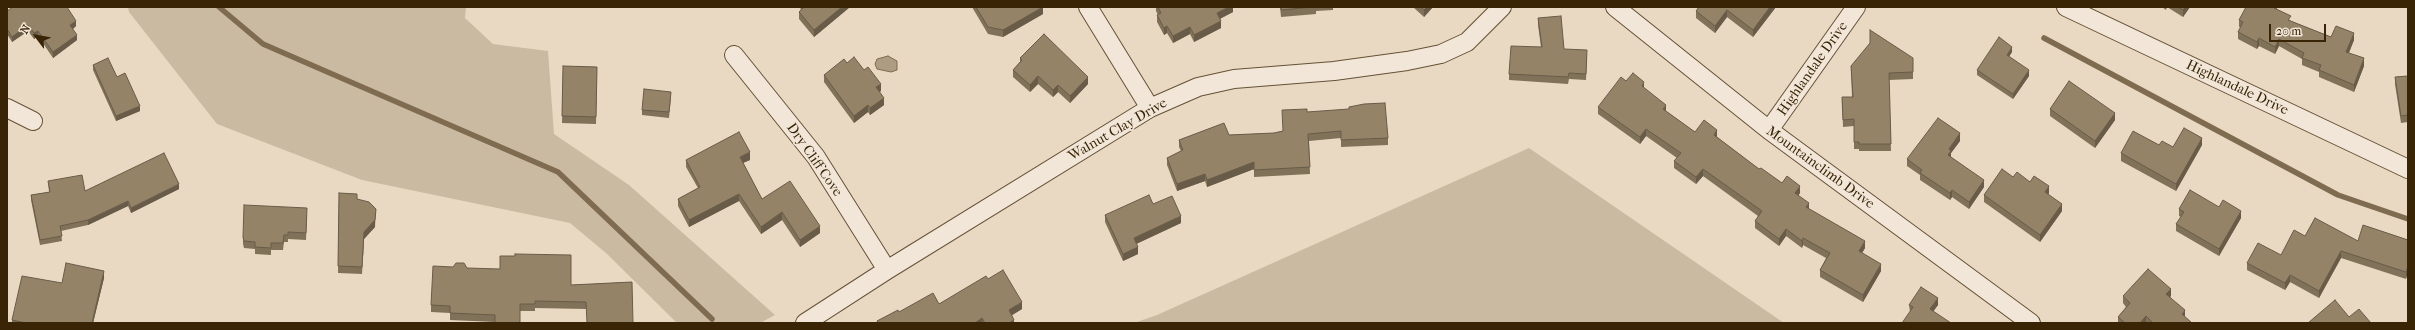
<!DOCTYPE html>
<html>
<head>
<meta charset="utf-8">
<style>
	body { margin:0 }
	#map { position:relative; width:2415px; height:330px; overflow:hidden; background:#e9d9c2; font-family:"IM FELL French Canon",serif }
	canvas { display:block }
	.frame { position:absolute; inset:0; border:8px solid #392506; pointer-events:none }
	.north { position:absolute; left:16px; top:16px; width:40px; height:40px; -webkit-text-stroke:3px #f1e6d7; paint-order:stroke; rotate:302deg; font-size:11px; font-weight:700; line-height:16px; text-align:center; color:#392506 }
	.north::after { content:''; display:block; margin:auto; width:14px; height:18px; background:#392506; clip-path:polygon(50% 0,100% 100%,50% 72%,0 100%) }
	.scale { position:absolute; left:2269px; top:24px; width:57px; height:18px; box-sizing:border-box; border:2px solid #392506; border-top:0; padding-left:5px; font-size:12px; line-height:14px; white-space:nowrap; color:#392506; -webkit-text-stroke:3px #f1e6d7; paint-order:stroke }
</style>
</head>
<body>
<div id="map">
<canvas width="2415" height="330"></canvas>
<div class="frame"></div>
<div class="north">N</div>
<div class="scale">20 m</div>
</div>
<script>
const c = document.querySelector('canvas').getContext('2d');
c.lineJoin = 'round';
function fillPath(path, color) {
  c.fillStyle = color;
  c.fill(path, 'evenodd');
}
function toPath(rows) {
  const path = new Path2D();
  for (const r of rows) {
    path.moveTo(r[0], r[1]);
    for (let i = 2; i < r.length; i += 2) path.lineTo(r[i], r[i + 1]);
  }
  return path;
}
function stroke(path, color, width, dash) {
  c.strokeStyle = color;
  c.lineWidth = width;
  c.lineCap = dash ? 'butt' : 'round';
  c.setLineDash(dash || []);
  c.stroke(path);
}
function write(font, color, halo, rows, align = 'center') {
  c.font = font + ' "IM FELL French Canon",serif';
  c.lineWidth = 3.5;
  c.setLineDash([]);
  c.textBaseline = 'middle';
  c.strokeStyle = halo;
  c.fillStyle = color;
  for (const [text, x, y, turn = 0] of rows) {
    c.save();
    c.translate(x, y);
    c.rotate((+turn || 0) * Math.PI / 180);
    c.textAlign = isNaN(turn) ? turn : align;
    if (halo) c.strokeText(text, 0, 0);
    c.fillText(text, 0, 0);
    c.restore();
  }
}
const green = toPath([
	[128,7,466,7,465,18,493,44,548,51,554,134,629,185,775,315,760,323,677,323,606,253,570,223,362,180,217,124,129,12],
	[1529,148,1784,323,1134,323,1157,315]
]);
const water = toPath([
	[888,56,897,61,897,70,891,72,877,69,875,64,877,59,888,56]
]);
const stream = toPath([
	[219,7,263,44,558,172,712,319],
	[2044,38,2338,195,2408,219]
]);
const minor = toPath([
	[1088,7,1150,108],
	[1615,7,1769,130,2031,323],
	[2066,7,2408,169],
	[734,55,816,157,887,270],
	[7,108,33,121],
	[1769,130,1856,7],
	[805,323,887,270,1150,108,1198,87,1234,79,1334,71,1407,61,1441,54,1467,42,1502,7]
]);
const wall = toPath([
	[799,7,850,7,814,37,799,19,799,12,801,9],
	[972,7,1043,7,1043,14,1003,37,988,34],
	[1156,7,1233,7,1233,12,1220,19,1221,28,1194,42,1190,34,1173,43,1167,33,1164,35,1157,22,1157,15,1158,15,1156,11],
	[1280,7,1333,7,1333,10,1316,11,1316,14,1281,17],
	[1413,7,1433,7,1424,17],
	[1699,7,1776,7,1753,37,1727,17,1715,33,1696,18,1696,11],
	[2162,7,2190,7,2183,17,2167,7,2166,10],
	[2277,7,2277,9,2291,21,2331,37,2354,40,2349,53,2364,66,2354,92,2319,77,2319,72,2302,65,2302,59,2279,46,2275,54,2259,46,2257,49,2238,39,2238,32,2241,27,2239,27,2239,20],
	[7,11,76,26,73,29,77,40,53,58,38,36,34,39,28,31,12,42,7,34],
	[1538,18,1564,49,1587,56,1586,80,1569,79,1568,84,1509,80,1509,74,1541,47,1538,25],
	[2012,52,2009,56,2029,76,2013,99,1977,75,1977,70],
	[1020,58,1088,84,1070,103,1058,92,1053,97,1038,84,1030,92,1013,77,1013,70,1020,62],
	[1913,58,1913,79,1889,80,1891,151,1859,151,1859,149,1854,149,1854,126,1843,127,1842,97,1852,97,1851,66],
	[847,63,864,70,881,91,879,92,884,105,870,115,868,112,854,123,824,82,824,75],
	[93,65,117,77,140,111,116,121,93,70],
	[563,66,597,67,596,124,562,123],
	[2408,76,2408,122,2401,123,2395,84,2395,77],
	[1644,88,1666,111,1695,132,1717,137,1759,169,1782,183,1800,193,1798,195,1809,209,1865,248,1862,253,1881,271,1863,302,1820,277,1820,270,1826,258,1803,245,1802,248,1786,236,1779,246,1755,228,1755,221,1758,216,1703,176,1696,184,1674,168,1674,161,1677,158,1646,136,1640,144,1598,114,1598,107],
	[671,97,669,118,642,115,642,110],
	[2050,109,2115,120,2095,148,2050,116],
	[1307,112,1388,138,1388,145,1341,147,1341,138,1309,141,1310,174,1254,177,1254,169,1207,187,1205,181,1177,191,1167,165,1167,158,1181,151,1179,147,1179,140,1229,135,1274,133,1283,131],
	[1960,141,1951,153,1951,157,1984,187,1969,209,1952,197,1950,200,1920,180,1920,175,1907,166,1907,159],
	[2159,145,2173,147,2202,145,2176,191,2121,161,2121,153],
	[686,160,750,160,743,163,762,199,820,233,800,247,782,220,761,234,739,201,689,227,678,206,678,199,698,188,686,167],
	[48,181,85,191,179,189,131,213,128,206,88,225,61,231,62,241,40,245,31,200,31,195,49,192],
	[2030,182,2049,193,2048,194,2062,211,2040,242,1984,202,1984,195],
	[339,193,357,199,376,209,375,227,364,239,362,274,338,273],
	[1153,204,1181,223,1136,244,1138,254,1123,261,1105,222,1105,215],
	[2219,207,2241,218,2219,256,2176,231,2176,224,2181,217,2179,216,2179,209],
	[307,215,306,240,288,239,288,242,284,242,283,250,271,250,271,255,255,254,255,249,244,248,243,244,243,237],
	[2305,236,2358,241,2408,240,2406,279,2341,258,2319,298,2290,282,2285,290,2247,270,2247,263,2281,255],
	[104,278,93,323,12,323,12,320,62,283],
	[988,279,1022,309,1012,315,1014,323,877,323,877,321,899,312,939,304],
	[632,282,586,309,535,308,535,311,520,311,495,322,450,320,450,313,431,312,431,305,571,285],
	[2123,296,2171,296,2170,297,2185,317,2192,323,2118,323,2118,317,2126,307,2123,303],
	[1909,305,1938,305,1933,311,1910,312]
]);
const shadedWall = toPath([
	[842,7,850,7,814,37,814,30],
	[1043,7,1043,14,1003,37,1003,30],
	[1229,7,1233,7,1233,12,1217,20,1217,13],
	[1427,7,1433,7,1424,17,1424,10],
	[1770,7,1776,7,1753,37,1753,30],
	[2185,7,2190,7,2183,17,2183,10],
	[1727,10,1727,17,1715,33,1715,26],
	[76,21,76,26,70,31,70,25],
	[1221,21,1221,28,1194,42,1194,35],
	[28,25,28,31,12,42,12,37],
	[1167,26,1167,33,1164,35,1164,28],
	[1190,27,1190,34,1173,43,1173,36],
	[38,31,38,36,34,39,34,33],
	[2354,33,2354,40,2346,59,2346,52],
	[77,35,77,40,53,58,53,52],
	[2259,38,2259,46,2257,49,2257,42],
	[2279,39,2279,46,2275,54,2275,47],
	[2012,47,2012,52,2007,60,2007,55],
	[2364,58,2364,66,2354,92,2354,85],
	[2029,70,2029,76,2013,99,2013,94],
	[1038,76,1038,84,1030,92,1030,85],
	[1088,77,1088,84,1070,103,1070,96],
	[1644,82,1644,89,1642,86],
	[881,84,881,91,876,94,876,87],
	[1058,85,1058,92,1053,97,1053,90],
	[884,98,884,105,870,115,870,108],
	[868,105,868,112,854,123,854,116],
	[1666,105,1666,112,1663,109],
	[140,106,140,111,116,121,116,116],
	[2115,113,2115,120,2095,148,2095,141],
	[1646,129,1646,136,1640,144,1640,137],
	[1717,130,1717,137,1714,142,1714,135],
	[1960,133,1960,141,1951,153,1951,158,1948,162,1949,149],
	[2202,138,2202,145,2176,191,2176,184],
	[750,152,750,160,740,164,740,157],
	[1254,162,1254,169,1207,187,1207,180],
	[1703,169,1703,176,1696,184,1696,177],
	[1205,174,1205,181,1177,191,1177,184],
	[1984,180,1984,187,1969,209,1969,202],
	[179,184,179,189,131,213,131,208],
	[1800,186,1800,193,1795,200,1795,193],
	[2049,186,2049,193,2045,199,2045,192],
	[1952,190,1952,197,1950,200,1950,193],
	[739,194,739,201,689,227,689,220],
	[128,201,128,206,88,225,88,220],
	[1809,203,1809,210,1806,207],
	[2062,204,2062,211,2040,242,2040,235],
	[2241,211,2241,218,2219,256,2219,249],
	[782,212,782,220,761,234,761,227],
	[1181,216,1181,223,1134,245,1134,238],
	[375,220,375,227,364,239,362,274,364,232],
	[820,226,820,233,800,247,800,240],
	[1786,229,1786,236,1779,246,1779,239],
	[1803,238,1803,245,1802,248,1802,241],
	[1865,241,1865,248,1859,258,1859,251],
	[1138,247,1138,254,1123,261,1123,254],
	[2341,251,2341,258,2319,298,2319,291],
	[1881,264,1881,271,1863,302,1863,295],
	[2408,266,2408,273,2406,279,2406,272],
	[104,271,104,278,93,323,92,323],
	[2290,275,2290,282,2285,290,2285,283],
	[2171,289,2171,296,2166,301,2166,294],
	[1938,298,1938,305,1930,316,1930,309],
	[1022,302,1022,309,1009,317,1009,310],
	[2185,310,2185,317,2182,314],
	[2146,316,2146,323,2140,323],
	[982,318,982,323,975,323],
	[1014,320,1014,323,1009,323]
]);
const building = toPath([
	[13,7,67,7,76,21,70,25,77,35,53,52,38,31,34,33,28,25,12,37,7,29,7,11,13,7],
	[804,7,842,7,814,30,799,12,804,7],
	[976,7,1043,7,1003,30,988,27,976,7],
	[1158,7,1229,7,1217,13,1221,21,1194,35,1190,27,1173,36,1167,26,1164,28,1157,15,1161,13,1158,7],
	[1281,7,1312,7,1281,10,1281,7],
	[1421,7,1427,7,1424,10,1421,7],
	[1699,7,1770,7,1753,30,1727,10,1715,26,1696,11,1699,7],
	[2178,7,2185,7,2183,10,2178,7],
	[2246,7,2274,7,2274,8,2291,16,2288,20,2331,37,2336,26,2354,33,2346,52,2364,58,2354,85,2319,70,2321,65,2302,58,2304,53,2279,39,2275,47,2259,38,2257,42,2238,32,2243,22,2239,20,2246,7],
	[1561,16,1564,49,1587,50,1586,74,1569,73,1568,77,1509,74,1511,46,1542,47,1538,18,1561,16],
	[1870,30,1913,58,1913,72,1889,73,1891,144,1859,144,1859,142,1854,142,1854,119,1843,120,1842,97,1853,97,1851,66,1870,43,1870,30],
	[1044,34,1088,77,1070,96,1058,85,1053,90,1038,76,1030,85,1013,70,1022,60,1020,58,1044,34],
	[1999,37,2012,47,2007,55,2029,70,2013,94,1977,70,1999,37],
	[854,57,864,70,868,67,881,84,876,87,884,98,870,108,868,105,854,116,824,75,844,59,847,63,854,57],
	[108,58,117,77,125,73,140,106,116,116,93,65,108,58],
	[563,66,597,67,596,117,562,116,563,66],
	[1633,73,1644,82,1642,86,1666,105,1663,109,1695,132,1704,120,1717,130,1714,135,1759,169,1761,168,1782,183,1787,176,1800,186,1795,193,1809,203,1806,207,1865,241,1859,251,1881,264,1863,295,1820,270,1830,253,1803,238,1802,241,1786,229,1779,239,1755,221,1762,211,1703,169,1696,177,1674,161,1681,153,1646,129,1640,137,1598,107,1621,77,1626,81,1633,73],
	[2408,76,2408,115,2401,116,2395,77,2408,76],
	[2069,81,2115,113,2095,141,2050,109,2069,81],
	[644,89,671,92,669,112,642,110,644,89],
	[1385,103,1388,138,1341,140,1341,131,1308,134,1310,167,1254,170,1254,162,1207,180,1205,174,1177,184,1167,158,1183,150,1179,140,1224,123,1229,135,1274,133,1283,131,1282,110,1307,109,1307,112,1349,109,1349,107,1364,104,1385,103],
	[1938,118,1960,133,1949,149,1951,151,1948,155,1984,180,1969,202,1952,190,1950,193,1920,173,1922,170,1907,159,1938,118],
	[2184,128,2202,138,2176,184,2121,153,2133,131,2159,145,2162,141,2173,147,2184,128],
	[739,132,750,152,740,157,762,199,790,181,820,226,800,240,782,212,761,227,739,194,689,220,678,199,700,187,686,160,739,132],
	[164,153,179,184,131,208,128,201,88,220,60,226,62,236,40,240,31,195,50,192,48,181,82,175,85,191,164,153],
	[2002,169,2013,177,2017,172,2030,182,2034,176,2049,186,2045,192,2062,204,2040,235,1984,195,2002,169],
	[2190,190,2219,207,2223,200,2241,211,2219,249,2176,224,2184,212,2179,209,2190,190],
	[339,193,357,194,357,199,369,202,376,209,375,220,364,232,362,267,338,266,339,193],
	[1149,195,1153,204,1172,196,1181,216,1134,238,1138,247,1123,254,1105,215,1149,195],
	[244,205,307,208,306,233,288,232,288,235,284,235,283,243,271,243,271,248,255,247,255,242,244,241,243,237,244,205],
	[2315,218,2358,241,2363,225,2408,240,2408,266,2406,272,2341,251,2319,291,2290,275,2285,283,2247,263,2258,243,2281,255,2294,230,2305,236,2315,218],
	[515,254,571,255,571,285,632,282,633,323,587,323,586,302,535,301,535,304,520,304,520,323,495,323,495,315,450,313,450,306,431,305,433,266,453,267,456,263,464,263,467,268,500,269,500,256,515,256,515,254],
	[66,263,104,271,92,323,26,323,12,320,22,276,62,283,66,263],
	[2148,269,2171,289,2166,294,2185,310,2182,314,2192,323,2153,323,2146,316,2140,323,2125,323,2118,317,2130,303,2123,296,2148,269],
	[1003,270,1022,302,1009,310,1014,320,1009,323,985,323,982,318,975,323,878,323,877,321,898,310,899,312,933,293,939,304,986,276,988,279,1003,270],
	[1921,287,1938,298,1930,309,1951,323,1902,323,1913,307,1909,305,1921,287],
	[2335,300,2349,317,2359,309,2371,323,2308,323,2335,300]
]);
const streetNames = [
	["Highlandale Drive",1813,69,-55],
	["Highlandale Drive",2237,88,25],
	["Walnut Clay Drive",1118,130,-30],
	["Dry Cliff Cove",814,160,55],
	["Mountainclimb Drive",1820,168,36]
];
fillPath(green, '#cbbaa2');
fillPath(water, '#ad9c82');
stroke(water, '#7f6c50', 1);
stroke(stream, '#7f6c50', 5.5);
stroke(minor, '#655235', 20);
stroke(minor, '#f1e6d7', 18);
fillPath(wall, '#807159');
fillPath(shadedWall, '#685c49');
fillPath(building, '#958368');
stroke(building, '#685c49', 1);
write('14px', '#392506', '#f1e6d7', streetNames);
</script>
</body>
</html>
